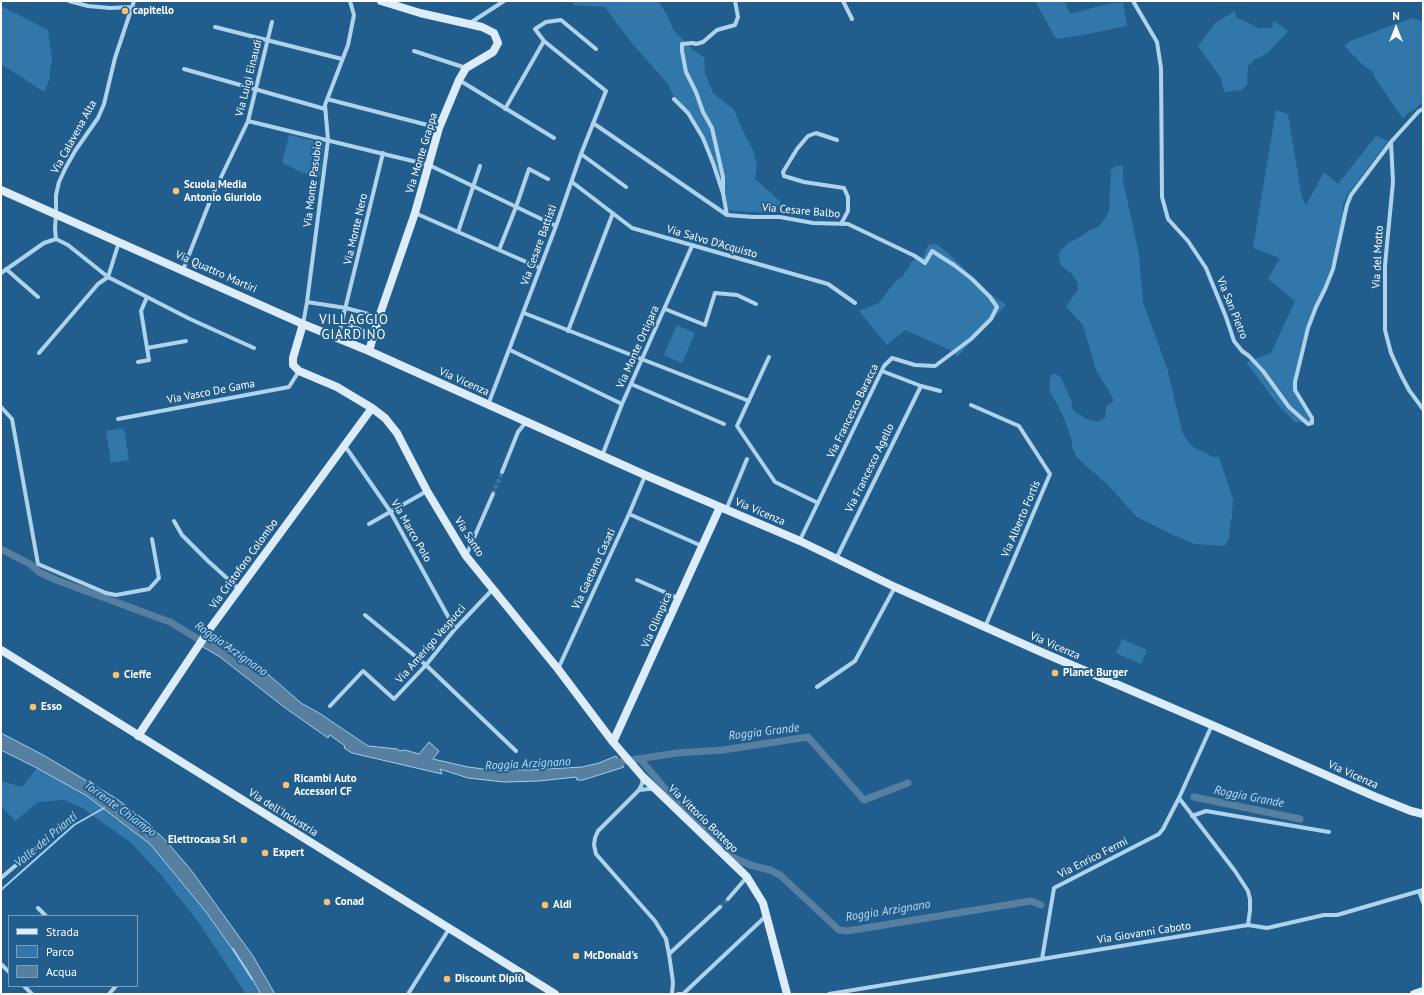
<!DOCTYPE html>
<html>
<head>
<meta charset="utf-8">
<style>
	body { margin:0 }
	#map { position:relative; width:1424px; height:995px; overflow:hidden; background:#215e8e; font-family:"PT Sans",sans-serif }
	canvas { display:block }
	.frame { position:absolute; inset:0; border:2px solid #fff; pointer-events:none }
	.legend { position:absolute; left:8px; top:915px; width:130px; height:72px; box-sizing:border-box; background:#215e8e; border:1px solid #7a9ebb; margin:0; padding:5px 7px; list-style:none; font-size:12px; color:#fff }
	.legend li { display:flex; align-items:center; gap:8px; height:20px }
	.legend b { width:20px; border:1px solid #7a9ebb }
	.north { position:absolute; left:1376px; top:8px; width:40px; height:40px; -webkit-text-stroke:3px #215e8e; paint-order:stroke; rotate:0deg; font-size:11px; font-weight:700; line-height:16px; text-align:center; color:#fff }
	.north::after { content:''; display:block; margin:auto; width:14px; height:18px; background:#fff; clip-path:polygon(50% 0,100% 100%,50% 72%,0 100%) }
</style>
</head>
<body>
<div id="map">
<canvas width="1424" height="995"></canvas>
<div class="frame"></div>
<ul class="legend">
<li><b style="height:5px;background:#dcecf9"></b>Strada</li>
<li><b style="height:11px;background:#3177a9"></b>Parco</li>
<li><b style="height:11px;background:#567fa0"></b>Acqua</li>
</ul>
<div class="north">N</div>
</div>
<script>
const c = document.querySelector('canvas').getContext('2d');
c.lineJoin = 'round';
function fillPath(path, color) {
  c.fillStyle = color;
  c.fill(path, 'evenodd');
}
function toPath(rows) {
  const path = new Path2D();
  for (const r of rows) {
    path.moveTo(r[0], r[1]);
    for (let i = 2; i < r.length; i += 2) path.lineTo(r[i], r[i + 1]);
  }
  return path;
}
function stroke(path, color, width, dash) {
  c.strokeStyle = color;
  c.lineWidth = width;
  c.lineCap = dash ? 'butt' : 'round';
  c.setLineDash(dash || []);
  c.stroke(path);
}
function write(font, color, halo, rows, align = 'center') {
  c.font = font + ' "PT Sans",sans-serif';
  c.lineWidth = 4;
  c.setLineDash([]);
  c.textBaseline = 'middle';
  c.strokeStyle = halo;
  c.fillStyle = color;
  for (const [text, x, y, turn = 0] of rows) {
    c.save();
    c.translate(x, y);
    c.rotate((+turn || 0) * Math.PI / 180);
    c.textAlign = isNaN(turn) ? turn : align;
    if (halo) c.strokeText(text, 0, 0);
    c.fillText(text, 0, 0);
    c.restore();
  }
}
const green = toPath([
	[572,1,658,1,667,15,674,31,692,49,704,57,705,73,713,93,734,110,740,125,753,150,757,165,755,179,781,202,775,213,733,211,727,209,725,199,719,187,711,159,693,122,676,100,667,83,631,42,605,7,574,5],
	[1035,1,1065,1,1070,14,1108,4,1123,2,1127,26,1088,34,1056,39],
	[1,6,48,30,52,58,49,81,44,92,1,64],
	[1235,11,1236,17,1259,28,1272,28,1274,21,1288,31,1268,53,1254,60,1248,66,1247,85,1241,90,1224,92,1221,78,1198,46,1215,23],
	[1412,18,1423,22,1423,101,1415,109,1407,114,1403,119,1375,78,1373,72,1364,66,1344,46,1350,41],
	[1276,110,1288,114,1302,198,1306,205,1324,172,1338,184,1376,136,1388,141,1347,195,1343,205,1343,215,1338,243,1332,264,1322,291,1312,311,1301,345,1293,389,1311,414,1312,423,1295,422,1278,405,1246,362,1271,353,1295,301,1268,279,1280,258,1253,248],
	[289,135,324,143,320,177,301,172,282,163],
	[1115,166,1123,166,1123,181,1139,254,1143,302,1167,368,1182,431,1187,441,1195,448,1213,457,1219,457,1233,499,1232,517,1230,523,1229,537,1225,546,1195,544,1171,534,1137,517,1107,484,1084,464,1076,456,1072,447,1072,441,1064,418,1050,391,1049,385,1051,375,1056,374,1061,378,1071,400,1073,410,1086,419,1098,422,1105,418,1106,406,1113,402,1113,398,1096,370,1083,325,1066,307,1077,291,1078,284,1072,274,1061,265,1059,259,1060,251,1070,242,1080,237,1090,230,1099,226,1106,217,1109,210,1111,170],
	[932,244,938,245,948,253,988,292,1006,305,957,357,952,351,905,330,887,345,859,311,879,303,890,288,897,280,903,276,914,259,923,257,928,246],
	[677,325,695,333,682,363,664,355],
	[124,428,129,460,111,463,106,431],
	[1122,639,1147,650,1141,664,1116,653],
	[37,768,87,796,150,844,206,912,247,970,261,994,246,994,237,980,199,923,162,876,130,842,93,816,83,808,64,800,38,802,15,821,1,806,1,781,22,787]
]);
const water = toPath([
	[207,632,232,645,246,655,301,703,319,713,368,746,397,749,400,751,405,750,419,754,429,742,439,751,433,759,468,767,483,769,530,770,582,767,599,763,616,756,624,767,583,780,577,780,576,777,539,781,504,782,468,778,440,769,442,774,352,753,344,748,345,746,330,735,328,738,284,707,220,657,198,644,207,632],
	[1,733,45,756,117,799,147,822,167,842,191,870,253,956,275,994,261,994,247,970,206,912,150,844,87,796,37,768,1,750,1,733]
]);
const stream = toPath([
	[1,890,74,825,104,808],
	[233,949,252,979]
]);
const canal = toPath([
	[1,549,30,564,39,572,56,580,170,622,205,643],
	[640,759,678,804,730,856,750,865,770,870,780,875,839,930,847,931,1031,901,1041,905],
	[612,763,677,753,723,750,808,737,864,800,908,783],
	[1194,797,1300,819]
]);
const streetTunnel = toPath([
	[493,494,502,472],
	[720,907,728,899]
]);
const street = toPath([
	[69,1,88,6,110,8,132,7,160,14,173,11],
	[843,1,852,19],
	[1133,1,1157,42,1161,68,1162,197,1168,219,1188,241,1206,268,1226,317,1234,341,1242,351,1249,356,1263,371,1289,407,1308,424,1312,423,1312,418,1295,390,1295,382,1308,328,1316,307,1325,289,1333,269,1347,205,1351,195,1391,142,1419,111,1423,109],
	[470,23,504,1],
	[215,27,342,59],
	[544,41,535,29,546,22,561,20,596,49],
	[414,51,466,68],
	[184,69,325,109],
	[459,80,554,138],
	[327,99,439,128],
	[674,99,688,113,703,138,713,163,723,193,727,215],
	[248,121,429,165,556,226],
	[593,123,727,215,753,217,780,217,813,223,848,224,915,256,925,263,932,251,954,265,972,279,990,297,997,307,991,319,971,339,935,366,915,365,892,358,884,366,800,540],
	[837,140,816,133,808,136,797,149,783,172,784,176,804,182,844,188,848,197,848,211,841,224],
	[1391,142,1393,182,1385,265,1385,330,1391,353,1401,375,1409,390,1423,409],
	[581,154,626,187],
	[572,182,632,228,828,284,855,303],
	[723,193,723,177,712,128,703,112,696,92,686,72,682,51,682,44,693,43,696,44,703,42,717,30,735,25,738,17,735,1],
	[415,213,540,268],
	[458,232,480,166],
	[119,242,108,277,190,319,254,348],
	[499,250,516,207,529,169,548,179],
	[6,269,38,297],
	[183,270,212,196,248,121,272,22],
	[1,273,44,243,56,239],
	[147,297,141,311,147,348,186,341],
	[307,302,346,308,379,317],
	[665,309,705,325,715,293,737,295,756,304],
	[524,313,749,401],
	[342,322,374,335],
	[303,324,307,302,328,140,325,105,348,45,354,15,350,1],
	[568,331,613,213],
	[338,338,383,153],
	[510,350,622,404],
	[39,353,98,284,108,277,68,245,56,239,55,229,56,214,56,195,59,182,66,167,75,151,98,118,104,104,115,58,134,1],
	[769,357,737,426,775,482,818,503],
	[138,362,149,360,147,348],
	[882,371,921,386,940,391],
	[631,384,724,424],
	[488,405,556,226,581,154,606,91,544,41,505,109],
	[971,405,1019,426,1050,474,985,627],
	[1,407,12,419,38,564,106,593,116,595,149,589,159,578,152,539],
	[118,419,289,387,299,371],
	[345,446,390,511,455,629],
	[602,456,622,404,692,246],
	[502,472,518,432,526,422],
	[726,510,747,459],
	[629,514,702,546],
	[174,521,182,535,208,561,239,589],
	[369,524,427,491],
	[466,556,493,494],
	[836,559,921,386],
	[637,580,678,598],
	[365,615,426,665,516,751],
	[558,669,629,514,645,476],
	[817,687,855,661,895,587],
	[330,706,363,671,394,699,426,665,455,629,493,589],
	[655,789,648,789,639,790,598,831,595,838,594,845,596,854,655,921,666,939,669,954,673,982,672,994],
	[639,790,642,784,643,778],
	[1179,798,1235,871,1248,891,1250,899,1250,910,1248,925],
	[1192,816,1206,811,1329,832],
	[1,878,36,848],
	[1419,891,1423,902],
	[728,899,747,877],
	[38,908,46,916],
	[669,954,720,907],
	[1042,959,1248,925,1267,928,1324,915,1337,915,1423,890],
	[1,964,9,972],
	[24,986,32,994],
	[109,994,116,986],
	[408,994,449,929],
	[678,994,683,994,766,916],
	[829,994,1042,959,1054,888,1159,834,1163,829,1179,798,1212,725]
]);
const secondary = toPath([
	[1,190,303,324,369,351,645,475,800,541,895,587,1039,651,1212,725,1376,797,1411,811,1423,814],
	[303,324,293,358,293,365,299,371,337,387,372,408,385,418,397,433,427,491,466,556,558,669,613,742,643,777,747,877,763,903,787,994],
	[369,351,379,317,415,213,439,128,459,80,466,68,493,52,498,43,494,33,482,27,420,13,381,1],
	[1,650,555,994],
	[138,736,209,630,372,408],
	[613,742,720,507],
	[1414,994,1423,991]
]);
const markers = [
	[125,11,4,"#f9c171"],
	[176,191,4,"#f9c171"],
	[1055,673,4,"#f9c171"],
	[116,675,4,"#f9c171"],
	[33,707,4,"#f9c171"],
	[286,785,4,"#f9c171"],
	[244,840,4,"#f9c171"],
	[265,853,4,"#f9c171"],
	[327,902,4,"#f9c171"],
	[545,905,4,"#f9c171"],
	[576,956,4,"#f9c171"],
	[447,979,4,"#f9c171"]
];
const poiNames = [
	["capitello",133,11],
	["Scuola Media",184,185],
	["Antonio Giuriolo",184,198],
	["Planet Burger",1063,673],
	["Cieffe",124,675],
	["Esso",41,707],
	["Ricambi Auto",294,779],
	["Accessori CF",294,792],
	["Elettrocasa Srl",236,840,"right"],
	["Expert",273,853],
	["Conad",335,902],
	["Aldi",553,905],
	["McDonald's",584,956],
	["Discount Dipiù",455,979]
];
const streetNames = [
	["Via Luigi Einaudi",249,78,-76],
	["Via Calavena Alta",74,137,-61],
	["Via Monte Grappa",422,153,-73],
	["Via Monte Pasubio",313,184,-83],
	["Via Cesare Balbo",801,211,5],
	["Via Monte Nero",356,229,-77],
	["Via Salvo D'Acquisto",712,242,16],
	["Via Cesare Battisti",539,245,-70],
	["Via del Motto",1378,257,-87],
	["Via Quattro Martiri",216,272,24],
	["Via San Pietro",1232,308,68],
	["Via Monte Ortigara",638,347,-66],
	["Via Vicenza",464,382,24],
	["Via Vasco De Gama",211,392,-11],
	["Via Francesco Baracca",853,411,-64],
	["Via Francesco Agello",870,468,-64],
	["Via Vicenza",760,512,23],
	["Via Alberto Fortis",1021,519,-67],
	["Via Marco Polo",411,531,60],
	["Via Santo",469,537,57],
	["Via Cristoforo Colombo",244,564,-54],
	["Via Gaetano Casati",594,569,-65],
	["Via Olimpica",657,620,-66],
	["Via Amerigo Vespucci",431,644,-49],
	["Via Vicenza",1055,646,23],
	["Via Vicenza",1353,775,24],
	["Via dell'Industria",283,813,32],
	["Via Vittorio Bottego",703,819,44],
	["Via Enrico Fermi",1093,858,-27],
	["Via Giovanni Caboto",1144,933,-9]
];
const waterNames = [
	["Roggia Arzignano",231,649,35],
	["Roggia Grande",764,732,-7],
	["Roggia Arzignano",528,764,-3],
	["Roggia Grande",1249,797,11],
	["Torrente Chiampo",120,809,36],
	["Valle dei Prianti",46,840,-40],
	["Roggia Arzignano",888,911,-9]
];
const quarterNames = [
	["VILLAGGIO",354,320],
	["GIARDINO",354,335]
];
fillPath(green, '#3177a9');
fillPath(water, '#567fa0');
stroke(water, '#a3cfed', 1);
stroke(stream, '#a3cfed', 2);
stroke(canal, '#567fa0', 7);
stroke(streetTunnel, '#42769f', 4, [4, 2]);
stroke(street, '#b0d3ec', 4);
stroke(secondary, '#dcecf9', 8);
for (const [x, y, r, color] of markers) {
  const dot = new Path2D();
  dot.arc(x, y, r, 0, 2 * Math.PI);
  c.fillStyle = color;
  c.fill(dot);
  stroke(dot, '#215e8e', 1.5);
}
write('bold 11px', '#fff', '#215e8e', poiNames, 'left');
write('11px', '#fff', '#215e8e', streetNames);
write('italic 12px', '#bcdcf3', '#215e8e', waterNames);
c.letterSpacing = '1px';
write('13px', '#fff', '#215e8e', quarterNames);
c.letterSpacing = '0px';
</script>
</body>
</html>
